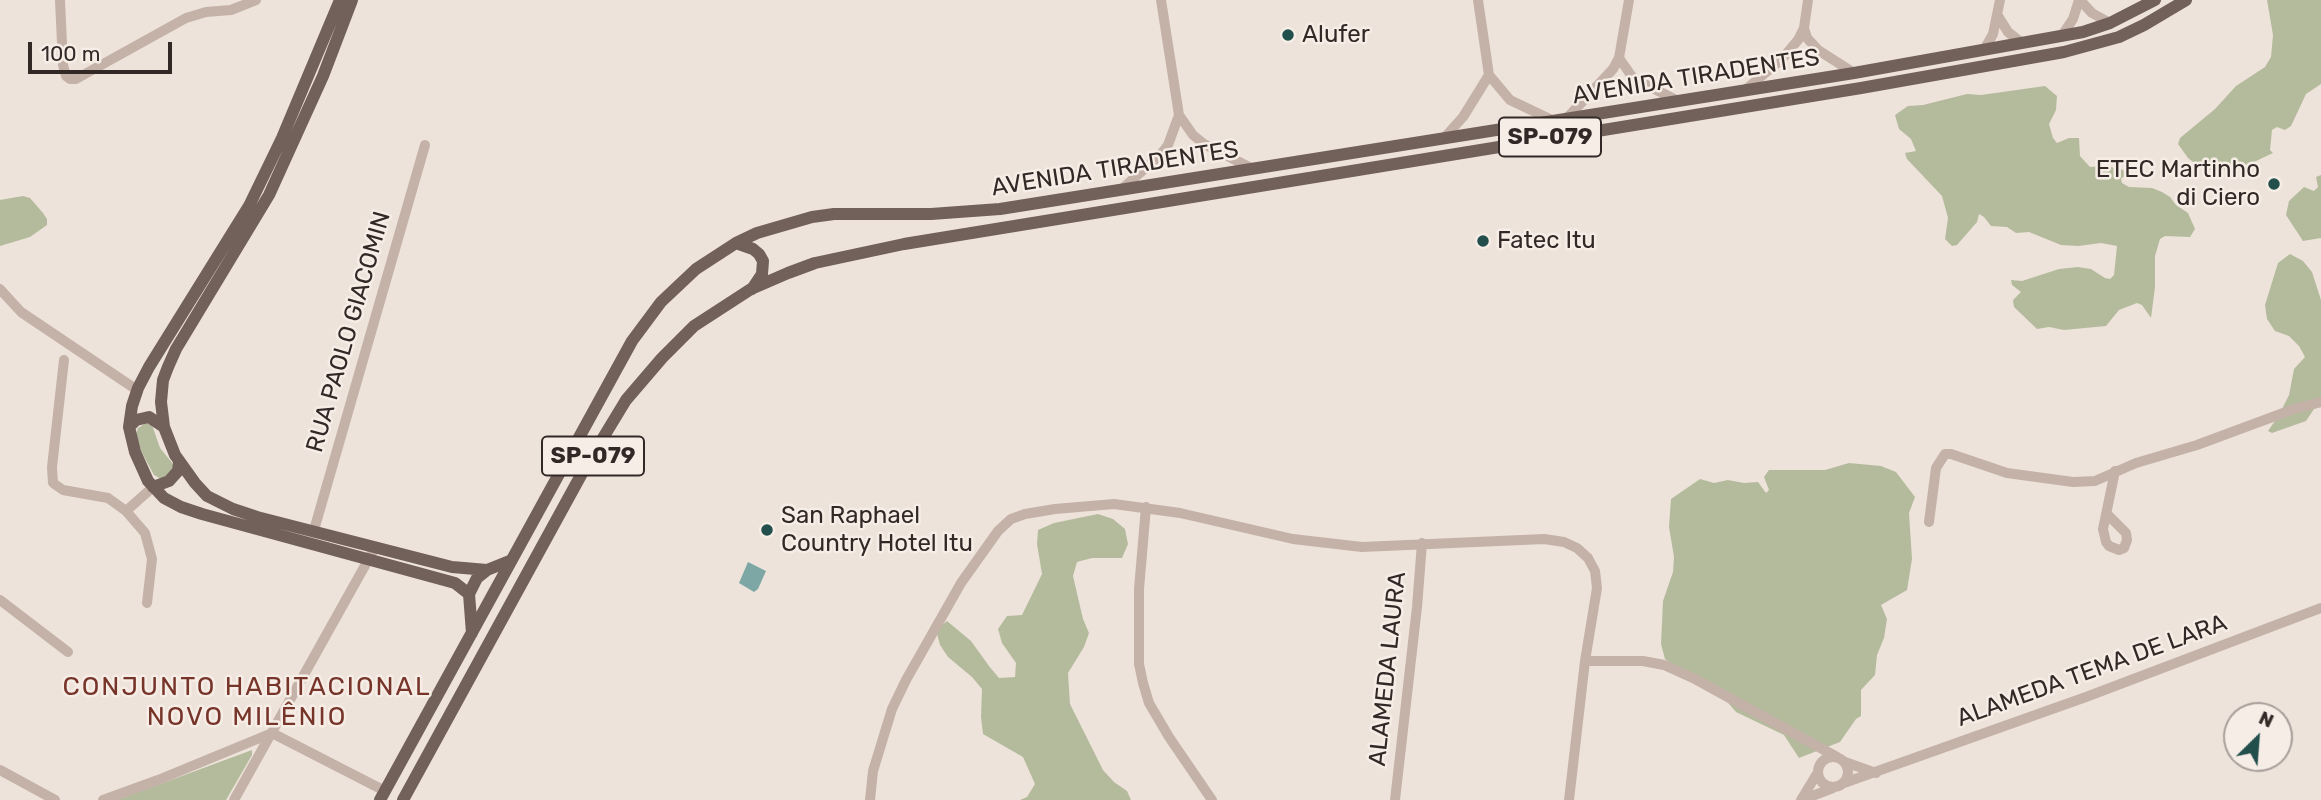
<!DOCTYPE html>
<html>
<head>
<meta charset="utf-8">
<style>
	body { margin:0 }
	#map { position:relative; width:2321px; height:800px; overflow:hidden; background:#eee3da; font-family:Rubik,sans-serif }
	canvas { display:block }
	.north { position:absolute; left:2223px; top:702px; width:70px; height:70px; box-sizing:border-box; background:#f6ede6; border:2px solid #a89f9a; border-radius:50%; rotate:25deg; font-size:19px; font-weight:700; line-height:28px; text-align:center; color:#322927 }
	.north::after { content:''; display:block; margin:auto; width:24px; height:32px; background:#224e4c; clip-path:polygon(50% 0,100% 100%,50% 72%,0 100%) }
	.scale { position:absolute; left:28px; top:42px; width:144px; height:32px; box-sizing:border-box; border:4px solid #322927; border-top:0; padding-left:9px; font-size:21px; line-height:24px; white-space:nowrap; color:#322927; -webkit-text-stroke:5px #f6ede6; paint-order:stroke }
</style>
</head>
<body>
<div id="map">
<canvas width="2321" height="800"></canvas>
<div class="north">N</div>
<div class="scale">100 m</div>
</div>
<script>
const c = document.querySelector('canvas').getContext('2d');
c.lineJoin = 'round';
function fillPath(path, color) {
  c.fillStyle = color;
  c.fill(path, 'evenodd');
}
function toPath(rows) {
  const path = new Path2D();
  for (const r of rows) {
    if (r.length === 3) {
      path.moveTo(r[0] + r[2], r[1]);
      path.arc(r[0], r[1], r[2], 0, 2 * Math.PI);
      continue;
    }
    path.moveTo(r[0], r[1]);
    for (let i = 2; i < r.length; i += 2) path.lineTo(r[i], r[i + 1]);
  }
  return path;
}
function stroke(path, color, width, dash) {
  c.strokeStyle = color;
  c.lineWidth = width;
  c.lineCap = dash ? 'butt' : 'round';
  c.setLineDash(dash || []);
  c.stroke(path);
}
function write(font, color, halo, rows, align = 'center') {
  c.font = font + ' Rubik,sans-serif';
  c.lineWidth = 5;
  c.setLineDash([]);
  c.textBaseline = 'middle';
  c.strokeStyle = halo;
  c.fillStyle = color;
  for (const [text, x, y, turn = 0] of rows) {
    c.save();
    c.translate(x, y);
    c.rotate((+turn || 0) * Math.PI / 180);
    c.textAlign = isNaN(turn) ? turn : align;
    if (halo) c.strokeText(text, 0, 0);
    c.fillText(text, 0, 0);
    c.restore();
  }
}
const green = toPath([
	[2267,0,2321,0,2321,84,2306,94,2291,126,2285,130,2277,127,2272,130,2270,150,2273,153,2239,169,2211,170,2201,168,2188,158,2178,144,2180,138,2215,109,2236,86,2265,67,2271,57,2273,35],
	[2045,86,2057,96,2056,110,2049,124,2053,138,2057,143,2069,138,2079,138,2080,156,2090,167,2105,166,2121,169,2135,177,2123,177,2121,179,2122,183,2129,187,2152,188,2162,192,2170,197,2176,205,2188,213,2195,229,2190,237,2165,236,2160,239,2155,256,2155,287,2151,318,2142,305,2137,303,2119,310,2106,326,2064,330,2049,327,2037,329,2014,307,2013,300,2021,292,2012,285,2011,280,2022,281,2059,269,2078,267,2091,269,2105,278,2110,279,2114,275,2117,246,2101,243,2078,246,2061,245,2029,232,2016,233,2007,227,1991,226,1984,217,1979,214,1977,222,1957,245,1952,246,1945,239,1948,218,1942,196,1907,159,1905,153,1916,151,1911,139,1899,129,1895,115,1908,106,1923,105,1967,94,1981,95],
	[2321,175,2321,238,2303,241,2286,215,2289,201,2304,187,2314,191,2318,187,2316,177],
	[23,196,30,198,43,213,47,219,47,225,30,237,0,246,0,200],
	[2290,254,2303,261,2312,272,2321,300,2321,404,2316,406,2306,421,2272,433,2268,431,2279,415,2289,395,2294,369,2305,357,2299,346,2289,336,2275,331,2267,319,2265,305,2278,263],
	[146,423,152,425,160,448,173,464,173,471,161,479,154,475,141,451,136,434,138,428],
	[1849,463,1881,466,1896,472,1915,497,1909,513,1912,559,1907,590,1881,605,1887,619,1884,638,1877,655,1875,675,1861,690,1861,716,1856,719,1840,742,1799,758,1784,735,1736,712,1717,690,1677,669,1665,659,1661,644,1663,601,1673,572,1674,557,1669,527,1671,499,1700,479,1714,483,1728,480,1744,483,1758,482,1766,493,1769,490,1764,477,1769,470,1825,470],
	[1098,514,1113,519,1125,529,1128,544,1122,558,1092,558,1077,562,1073,576,1083,619,1089,633,1084,647,1068,673,1070,704,1103,770,1114,782,1127,791,1131,800,1020,800,1027,797,1035,784,1023,757,983,734,981,717,982,689,972,677,948,657,940,645,936,630,947,621,971,641,989,666,999,678,1015,677,1016,663,1002,643,998,629,1007,616,1022,615,1042,574,1037,544,1038,530,1054,523],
	[252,750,252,755,226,800,117,800]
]);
const water = toPath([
	[748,562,766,571,758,589,754,592,739,583]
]);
const minor = toPath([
	[60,0,63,65,66,76,70,79,76,79,186,18,206,12,231,10,256,0],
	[1478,0,1489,75,1510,100,1552,120],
	[2080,0,2092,13,2110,23],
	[1998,16,2008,32,2022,43],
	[1804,28,1807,38,1818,50,1854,73],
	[2061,37,2073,19,2079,0],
	[1984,50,1993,34,2000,0],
	[1619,58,1633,78,1676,100],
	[1745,90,1782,59,1798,40,1804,28,1808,0],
	[1179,115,1193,135,1204,144,1253,169],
	[1567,118,1613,69,1619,58,1629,0],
	[1444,138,1463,117,1489,75],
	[1122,189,1161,154,1168,145,1179,115,1161,0],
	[0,289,21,312,137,390],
	[64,360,52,467,53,483,63,490,108,498,126,511,145,533,152,559,147,603],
	[1146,507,1139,589,1139,664,1143,683,1149,703,1169,737,1212,800],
	[126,511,153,487],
	[2107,514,2126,533,2127,540,2124,548,2119,550,2109,546,2106,542,2103,529,2115,471],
	[1929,522,1936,468,1945,454,1951,454,2007,473,2073,482,2095,481,2136,463,2197,445,2294,409,2321,402],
	[314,530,425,145],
	[0,600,68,652],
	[1585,661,1643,661,1664,665,1695,679,1837,757],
	[272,733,385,791],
	[1833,772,15],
	[1845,762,1876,773],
	[0,770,55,800],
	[1844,783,2086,697,2321,608],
	[103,800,158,780,272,733],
	[234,800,372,553],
	[870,800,873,771,892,709,906,680,961,583,998,531,1011,519,1025,514,1055,509,1114,504,1180,513,1293,539,1362,547,1544,539,1564,542,1577,548,1588,558,1595,571,1597,588,1585,661,1569,800],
	[1395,800,1417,607,1422,543],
	[1801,800,1818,772],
	[1802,800,1833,788]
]);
const major = toPath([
	[340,0,282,138,249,206,149,367,138,388,132,406,129,427,135,452,148,481,164,498,181,507,202,514,455,583,469,594,472,633],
	[352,0,323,76,269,195,176,349,168,367,163,380,161,402,164,427,175,455,195,483,207,496,233,509,257,517,452,567,487,570,512,560],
	[736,243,753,249,759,254,763,261,762,274,752,289],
	[129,427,136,420,149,417,164,427],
	[153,487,169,481,178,471,179,463],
	[469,594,477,578,487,570],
	[380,800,632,341,661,302,696,269,736,243,757,233,812,217,834,214,931,214,1000,209,1854,73,2083,32,2110,23,2155,0],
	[403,800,586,466,626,400,662,358,694,326,751,289,788,273,815,263,904,244,1861,88,2064,52,2119,37,2144,25,2186,0]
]);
const markers = [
	[1288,35,7,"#224e4c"],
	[2274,184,7,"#224e4c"],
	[1483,241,7,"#224e4c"],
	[767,530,7,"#224e4c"]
];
const shields = [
	[1550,137,102],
	[593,456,102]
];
const shieldNames = [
	["SP-079",1550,137],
	["SP-079",593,456]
];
const poiNames = [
	["Alufer",1302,35],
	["ETEC Martinho",2260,170,"right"],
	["di Ciero",2260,198,"right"],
	["Fatec Itu",1497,241],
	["San Raphael",781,516],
	["Country Hotel Itu",781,544]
];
const streetNames = [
	["AVENIDA TIRADENTES",1696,77,-9],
	["AVENIDA TIRADENTES",1115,169,-9],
	["RUA PAOLO GIACOMIN",349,332,-74],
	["ALAMEDA LAURA",1388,669,-84],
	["ALAMEDA TEMA DE LARA",2092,671,-20]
];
const neighbourhoodNames = [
	["CONJUNTO HABITACIONAL",247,687],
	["NOVO MILÊNIO",247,717]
];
fillPath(green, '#b4bb9c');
fillPath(water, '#7da7a5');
stroke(minor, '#c4b2a8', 10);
stroke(major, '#72605a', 12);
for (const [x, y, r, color] of markers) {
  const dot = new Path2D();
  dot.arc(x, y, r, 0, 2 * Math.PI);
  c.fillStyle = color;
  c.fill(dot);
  stroke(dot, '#f6ede6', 2.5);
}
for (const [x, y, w] of shields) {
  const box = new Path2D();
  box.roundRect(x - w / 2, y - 19.5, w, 39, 5);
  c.fillStyle = '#f6ede6';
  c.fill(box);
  stroke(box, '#322927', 2);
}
write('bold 23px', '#322927', null, shieldNames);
write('24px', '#322927', '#f6ede6', poiNames, 'left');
write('24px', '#322927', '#f6ede6', streetNames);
c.letterSpacing = '2px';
write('26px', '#77352a', '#f6ede6', neighbourhoodNames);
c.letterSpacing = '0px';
</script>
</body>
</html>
